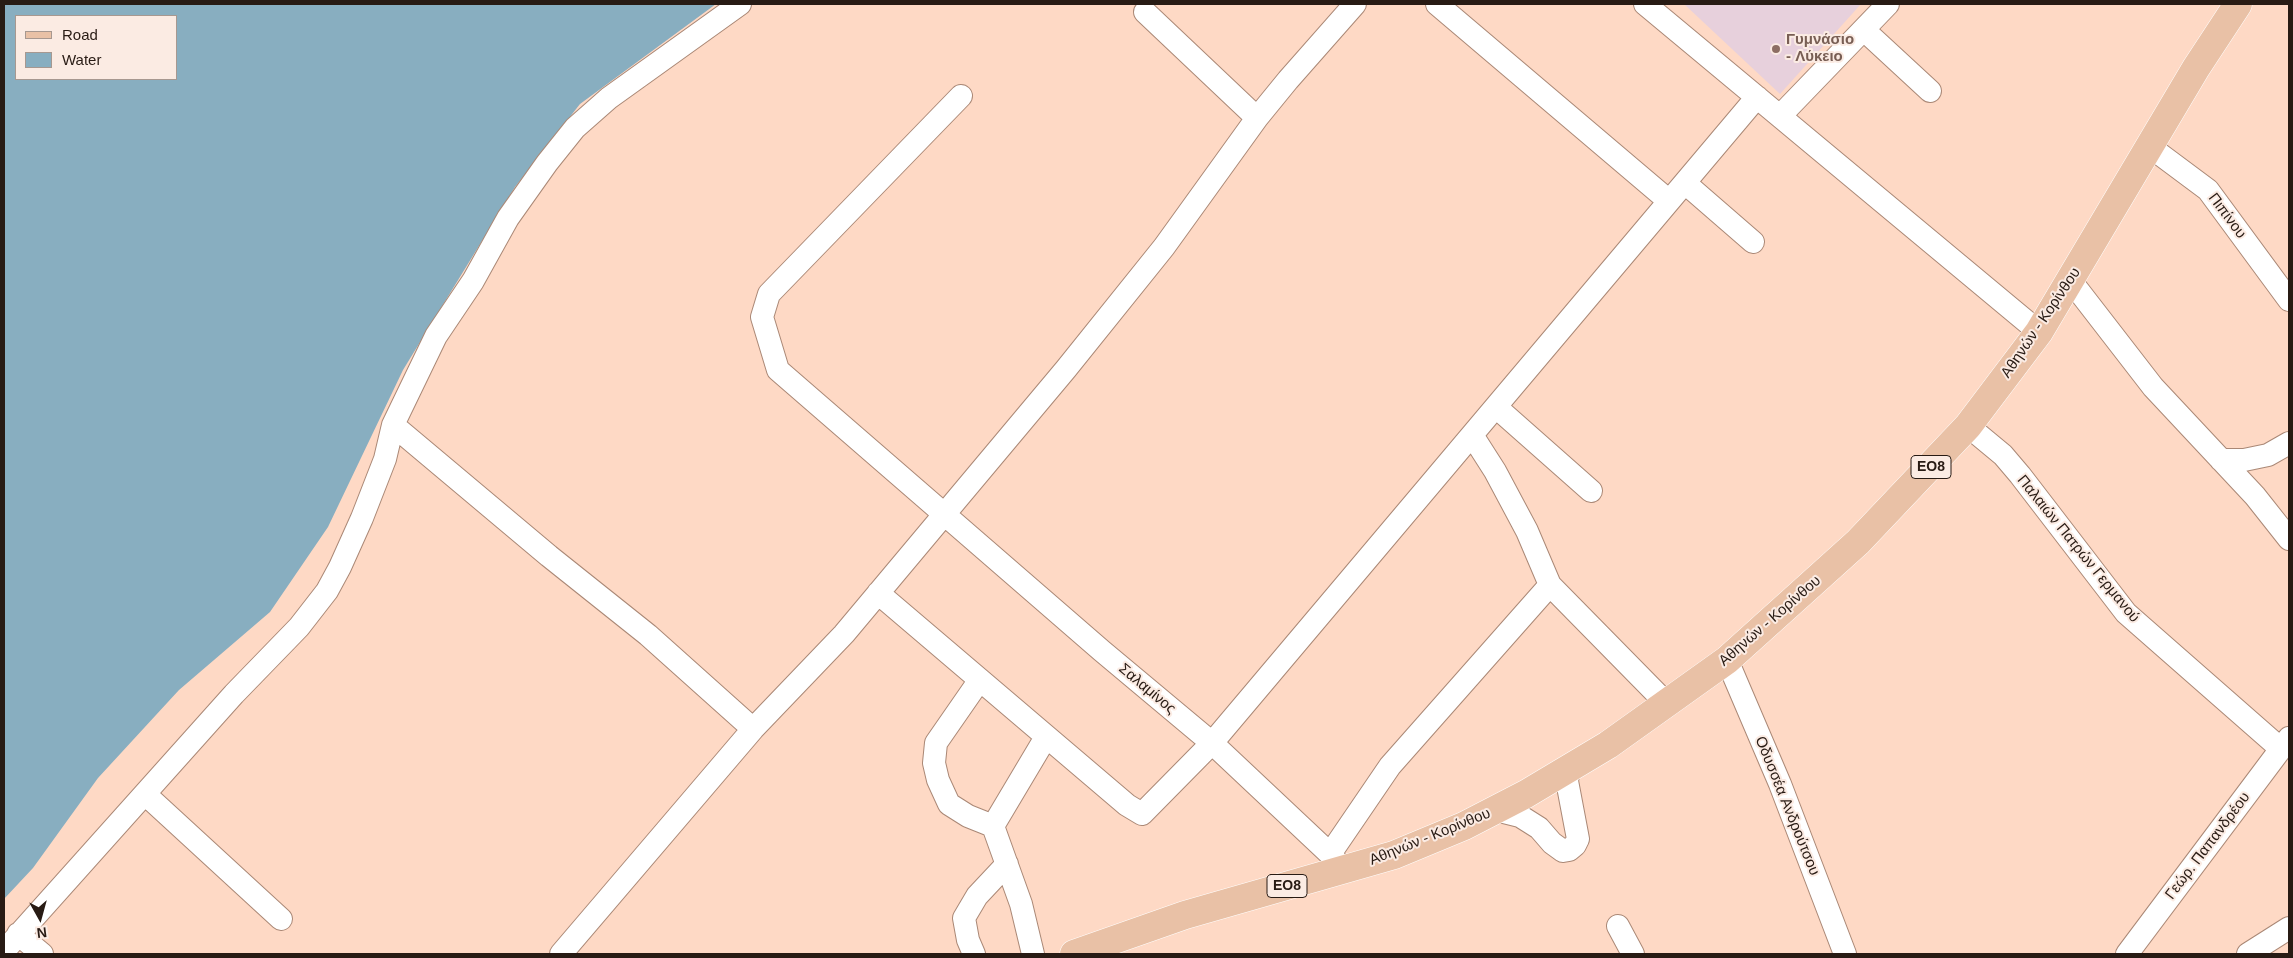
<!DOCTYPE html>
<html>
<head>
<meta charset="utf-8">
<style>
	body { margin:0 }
	#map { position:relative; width:2293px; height:958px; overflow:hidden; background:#fed9c5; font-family:Arial,sans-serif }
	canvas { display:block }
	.frame { position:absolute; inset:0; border:5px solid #281b14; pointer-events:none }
	.legend { position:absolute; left:15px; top:15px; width:162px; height:65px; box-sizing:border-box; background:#fbebe3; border:1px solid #a79890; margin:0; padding:6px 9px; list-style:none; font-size:15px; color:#281b14 }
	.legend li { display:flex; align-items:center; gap:10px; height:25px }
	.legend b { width:25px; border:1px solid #a79890 }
	.north { position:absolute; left:15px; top:893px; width:50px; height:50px; -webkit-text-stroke:4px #fbebe3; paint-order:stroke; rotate:173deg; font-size:14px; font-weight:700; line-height:20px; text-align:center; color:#281b14 }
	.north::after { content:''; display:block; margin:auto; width:18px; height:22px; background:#281b14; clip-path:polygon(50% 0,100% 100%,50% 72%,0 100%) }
</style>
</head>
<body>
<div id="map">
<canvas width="2293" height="958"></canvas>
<div class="frame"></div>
<ul class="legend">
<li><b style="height:6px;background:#e9c1a6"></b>Road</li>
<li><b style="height:14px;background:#88aec0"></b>Water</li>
</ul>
<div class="north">N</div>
</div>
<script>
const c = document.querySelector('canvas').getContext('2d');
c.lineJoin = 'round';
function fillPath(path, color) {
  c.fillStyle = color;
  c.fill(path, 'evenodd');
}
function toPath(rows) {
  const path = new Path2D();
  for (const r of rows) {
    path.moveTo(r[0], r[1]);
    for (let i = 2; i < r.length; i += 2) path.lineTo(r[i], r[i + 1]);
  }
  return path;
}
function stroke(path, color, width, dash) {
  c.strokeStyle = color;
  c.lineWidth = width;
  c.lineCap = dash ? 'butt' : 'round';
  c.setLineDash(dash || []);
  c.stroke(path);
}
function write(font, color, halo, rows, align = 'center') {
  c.font = font + ' Arial,sans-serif';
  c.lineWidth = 4;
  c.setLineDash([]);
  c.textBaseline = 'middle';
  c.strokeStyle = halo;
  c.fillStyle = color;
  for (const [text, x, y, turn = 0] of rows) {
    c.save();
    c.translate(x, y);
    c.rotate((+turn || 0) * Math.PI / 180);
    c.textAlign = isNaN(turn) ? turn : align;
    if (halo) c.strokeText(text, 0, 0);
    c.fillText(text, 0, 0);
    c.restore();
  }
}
const education = toPath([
	[1684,4,1861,4,1780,94]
]);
const water = toPath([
	[4,4,716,4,580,104,515,187,403,370,328,527,270,612,179,690,98,778,33,868,4,899],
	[16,16,176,16,176,79,16,79]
]);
const minor = toPath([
	[1437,4,1669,201],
	[1645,4,2039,332],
	[1145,12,1257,118],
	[1864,30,1930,91],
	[961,96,769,294,762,317,778,370,1102,651,1212,743,1330,854,1344,870],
	[1780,116,1888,4],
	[2149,146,2208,190,2289,300],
	[1685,183,1753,242],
	[2071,281,2153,387,2255,496,2289,539],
	[1496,407,1591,491],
	[393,425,549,556,648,635,753,729],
	[1968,426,2003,455,2020,475,2126,613,2281,749],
	[1472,435,1495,471,1527,531,1550,585,1667,704],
	[2221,460,2244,460,2268,455,2289,443],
	[878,593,1127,805,1142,814,1212,743,1757,97],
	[1727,660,1780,784,1845,954],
	[979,681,936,743,934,763,938,780,949,804,968,816,993,826],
	[145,794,281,919],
	[1496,810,1520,816,1539,828,1552,843,1563,851,1569,850,1575,845,1578,839,1567,781,1569,769],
	[1330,854,1390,766,1550,585],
	[1618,926,1633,954],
	[18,934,42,954],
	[4,951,234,694,299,627,327,591,340,567,362,518,385,459,393,425,436,336,473,281,508,218,547,163,575,128,609,98,740,4],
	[561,954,753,729,844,634,1066,369,1164,247,1257,118,1288,80,1355,4],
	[974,954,968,940,964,918,977,896,1007,864],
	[1033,954,1021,904,993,826,1046,737],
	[2127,954,2289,738],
	[2248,954,2289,928]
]);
const major = toPath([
	[1074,954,1185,915,1394,855,1464,826,1526,794,1608,745,1727,660,1858,542,1968,426,2039,332,2196,68,2238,4]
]);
const markers = [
	[1776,49,5,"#8d6e63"]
];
const shields = [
	[1931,467,40],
	[1287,886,40]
];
const shieldNames = [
	["ΕΟ8",1931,467],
	["ΕΟ8",1287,886]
];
const educationNames = [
	["Γυμνάσιο",1786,40],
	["- Λύκειο",1786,57]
];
const streetNames = [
	["Πιπίνου",2227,216,53],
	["Αθηνών - Κορίνθου",2041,323,-56],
	["Παλαιών Πατρών Γερμανού",2078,549,51],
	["Αθηνών - Κορίνθου",1770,621,-41],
	["Σαλαμίνος",1147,689,40],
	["Οδυσσέα Ανδρούτσου",1787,806,68],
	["Αθηνών - Κορίνθου",1430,837,-22],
	["Γεώρ. Παπανδρέου",2208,846,-53]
];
fillPath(education, '#e7d0dc');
fillPath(water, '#88aec0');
stroke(minor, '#aa8876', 24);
stroke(major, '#fff', 29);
stroke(minor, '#fff', 22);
stroke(major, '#e9c1a6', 28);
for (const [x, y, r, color] of markers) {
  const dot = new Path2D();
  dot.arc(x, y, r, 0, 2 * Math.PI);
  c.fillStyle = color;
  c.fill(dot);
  stroke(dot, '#fbebe3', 2);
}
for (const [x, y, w] of shields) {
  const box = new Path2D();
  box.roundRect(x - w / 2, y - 11.5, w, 23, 4);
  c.fillStyle = '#fbebe3';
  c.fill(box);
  stroke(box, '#281b14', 1);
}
write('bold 14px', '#281b14', null, shieldNames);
write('bold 15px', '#785e54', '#fbebe3', educationNames, 'left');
write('15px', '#281b14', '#fbebe3', streetNames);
</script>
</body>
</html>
